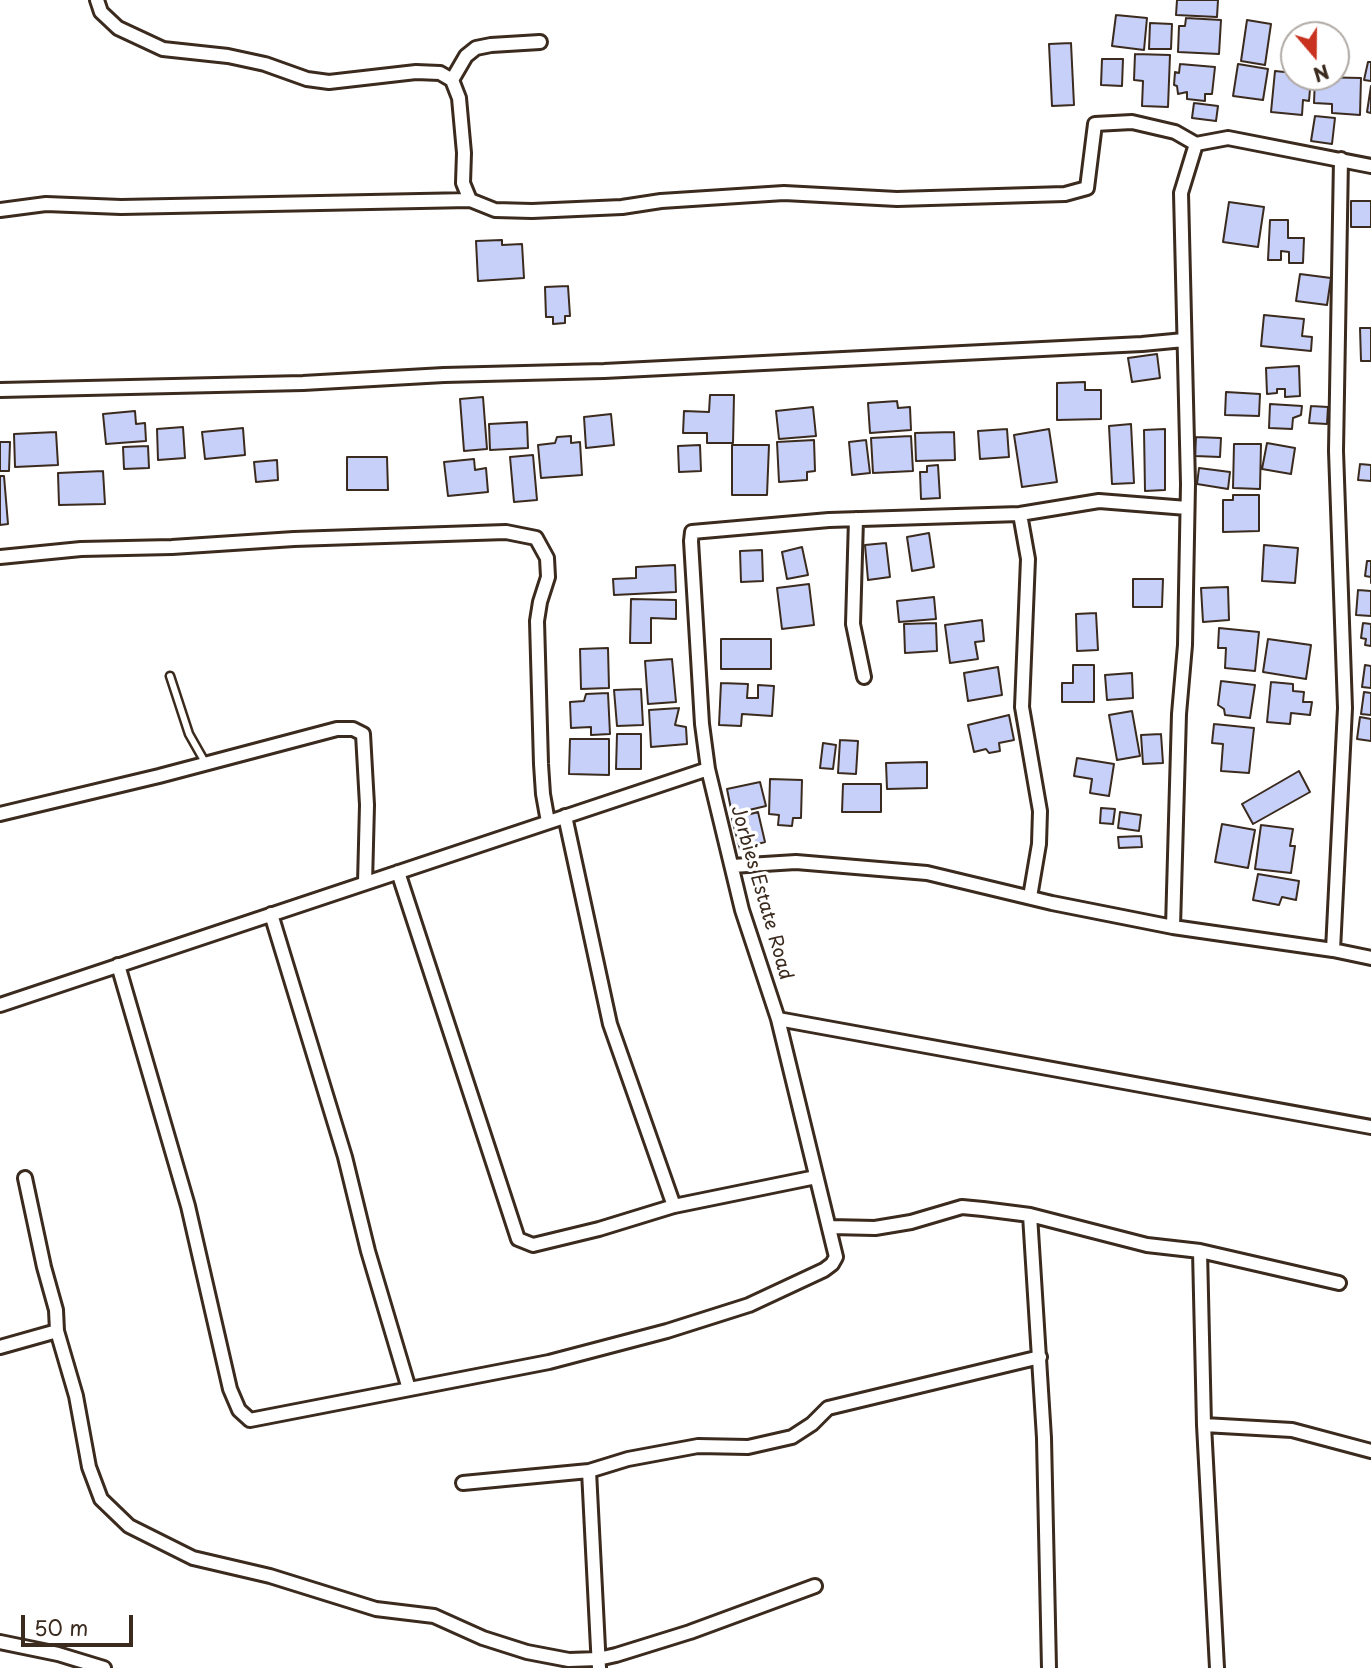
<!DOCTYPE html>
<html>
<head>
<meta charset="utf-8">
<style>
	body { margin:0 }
	#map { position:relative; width:1371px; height:1668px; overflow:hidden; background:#fff; font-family:"Playpen Sans",sans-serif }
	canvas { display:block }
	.north { position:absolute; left:1280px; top:21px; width:70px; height:70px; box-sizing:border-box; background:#fff; border:2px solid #b1aaa5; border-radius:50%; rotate:160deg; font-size:19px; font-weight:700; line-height:28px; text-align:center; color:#3b2a1e }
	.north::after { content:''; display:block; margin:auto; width:24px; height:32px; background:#c8321e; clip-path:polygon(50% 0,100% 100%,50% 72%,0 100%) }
	.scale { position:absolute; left:21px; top:1615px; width:112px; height:32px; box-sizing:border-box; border:4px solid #3b2a1e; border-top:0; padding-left:9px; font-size:21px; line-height:24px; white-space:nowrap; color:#3b2a1e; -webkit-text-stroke:5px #fff; paint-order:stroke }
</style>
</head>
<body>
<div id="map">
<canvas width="1371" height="1668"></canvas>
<div class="north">N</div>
<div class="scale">50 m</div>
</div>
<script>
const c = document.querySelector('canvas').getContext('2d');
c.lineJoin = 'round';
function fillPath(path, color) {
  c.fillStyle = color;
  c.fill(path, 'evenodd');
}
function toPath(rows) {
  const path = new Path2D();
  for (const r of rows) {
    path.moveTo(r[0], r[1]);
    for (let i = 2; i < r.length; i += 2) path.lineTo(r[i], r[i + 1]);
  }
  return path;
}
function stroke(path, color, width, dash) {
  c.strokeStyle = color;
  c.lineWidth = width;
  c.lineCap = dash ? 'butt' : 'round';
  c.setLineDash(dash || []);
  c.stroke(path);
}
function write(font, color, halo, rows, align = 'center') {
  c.font = font + ' "Playpen Sans",sans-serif';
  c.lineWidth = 7;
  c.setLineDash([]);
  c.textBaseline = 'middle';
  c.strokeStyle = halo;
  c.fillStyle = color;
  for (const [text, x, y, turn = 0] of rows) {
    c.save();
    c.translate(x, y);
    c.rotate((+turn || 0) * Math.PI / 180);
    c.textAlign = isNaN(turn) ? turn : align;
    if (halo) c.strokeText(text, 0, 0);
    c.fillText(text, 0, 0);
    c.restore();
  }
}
const building = toPath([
	[1177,0,1218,0,1217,17,1176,15,1177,0],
	[1116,15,1147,18,1144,50,1112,46,1116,15],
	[1186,18,1221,20,1219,54,1178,52,1179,26,1185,26,1186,18],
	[1247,20,1271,24,1265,65,1241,61,1247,20],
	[1150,23,1172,24,1171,49,1149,49,1150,23],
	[1071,43,1074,105,1052,106,1049,44,1071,43],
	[1135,54,1170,55,1168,107,1142,106,1143,81,1134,80,1135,54],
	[1102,59,1123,59,1122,86,1101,85,1102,59],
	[1368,62,1371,62,1371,81,1364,80,1368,62],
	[1180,64,1215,67,1212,94,1205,94,1205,101,1187,99,1187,92,1178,94,1177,86,1174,85,1175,72,1179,73,1180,64],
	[1238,64,1268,69,1263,100,1233,96,1238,64],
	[1275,71,1294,73,1294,77,1311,77,1309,101,1303,100,1302,115,1271,112,1275,71],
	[1315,77,1361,78,1360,115,1332,113,1332,104,1314,103,1315,77],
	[1371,86,1371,113,1367,112,1371,86],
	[1194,103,1218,106,1216,121,1192,118,1194,103],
	[1315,116,1335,118,1332,144,1311,141,1315,116],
	[1351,201,1371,201,1371,227,1351,227,1351,201],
	[1229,202,1264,207,1258,247,1223,242,1229,202],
	[1270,220,1288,220,1288,238,1304,238,1303,263,1289,263,1289,252,1281,251,1281,260,1268,260,1270,220],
	[502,240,502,245,522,244,524,278,478,281,476,241,502,240],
	[1300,274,1331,278,1327,305,1296,301,1300,274],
	[568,286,570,316,565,316,565,323,553,324,553,317,546,317,545,287,568,286],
	[1264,315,1304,319,1302,336,1312,337,1311,351,1261,346,1264,315],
	[1360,328,1371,328,1371,361,1361,361,1360,328],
	[1157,354,1160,378,1132,382,1128,358,1157,354],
	[1299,366,1300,396,1285,397,1285,389,1277,389,1277,393,1267,394,1266,368,1299,366],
	[1085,382,1085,390,1101,390,1101,419,1057,420,1057,383,1085,382],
	[1226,392,1260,394,1259,416,1225,415,1226,392],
	[710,395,734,395,733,443,707,443,707,433,683,433,684,411,709,412,710,395],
	[483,397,487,449,464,451,460,399,483,397],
	[897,401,898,408,910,407,911,430,870,433,868,403,897,401],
	[1270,404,1302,406,1301,415,1293,418,1292,429,1269,428,1270,404],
	[1311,406,1328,407,1327,424,1309,423,1311,406],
	[813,407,816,436,779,439,776,411,813,407],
	[135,411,136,424,145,423,146,441,106,444,103,414,135,411],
	[611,414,614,445,586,448,584,417,611,414],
	[527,422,528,448,490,450,489,424,527,422],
	[1131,424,1134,483,1112,484,1109,426,1131,424],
	[183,427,185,458,158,460,157,429,183,427],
	[243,428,245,455,205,459,202,432,243,428],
	[1007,429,1009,457,980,459,978,431,1007,429],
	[1049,429,1057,482,1022,487,1014,435,1049,429],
	[1165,429,1165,490,1145,491,1144,430,1165,429],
	[56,432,58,465,15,467,14,434,56,432],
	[954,432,955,460,916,461,915,433,954,432],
	[571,436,571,443,580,442,582,475,541,478,538,445,555,443,557,437,571,436],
	[911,436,913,471,873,473,871,438,911,436],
	[1196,437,1221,438,1220,457,1195,456,1196,437],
	[814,440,815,471,807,472,807,480,779,482,777,442,814,440],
	[866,440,870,473,852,475,849,442,866,440],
	[0,442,10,442,9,471,0,471,0,442],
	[1267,443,1295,448,1291,474,1262,469,1267,443],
	[1234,444,1261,444,1260,489,1233,488,1234,444],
	[700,445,701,471,679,472,678,446,700,445],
	[732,445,769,445,767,495,732,495,732,445],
	[148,446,149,468,124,469,123,447,148,446],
	[533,455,537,500,514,502,510,457,533,455],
	[347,457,387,457,388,490,347,490,347,457],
	[474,459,475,470,486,468,488,492,448,496,444,462,474,459],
	[277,460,278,480,256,482,254,462,277,460],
	[1360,464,1371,465,1371,481,1358,480,1360,464],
	[938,465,940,498,921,499,920,472,927,472,927,466,938,465],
	[1199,468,1230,472,1228,489,1197,484,1199,468],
	[103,471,105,504,59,505,58,473,103,471],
	[0,476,4,476,8,524,0,525,0,476],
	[1233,495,1259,495,1259,531,1223,532,1223,500,1233,500,1233,495],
	[929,533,934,567,912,571,907,537,929,533],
	[886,543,890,577,868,580,865,545,886,543],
	[1264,545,1298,548,1295,583,1262,581,1264,545],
	[802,547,808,575,787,579,782,552,802,547],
	[762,550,763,581,741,582,740,551,762,550],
	[1367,561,1371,561,1371,583,1371,577,1365,576,1367,561],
	[675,565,676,592,614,595,613,579,636,578,636,567,675,565],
	[1133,579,1163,579,1162,607,1133,607,1133,579],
	[809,584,814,625,782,629,777,588,809,584],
	[1228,587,1229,620,1203,622,1201,588,1228,587],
	[1358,590,1371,591,1371,616,1356,615,1358,590],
	[934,597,936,619,899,622,897,601,934,597],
	[631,599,676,600,676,619,651,618,651,643,630,643,631,599],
	[1096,613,1098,650,1077,651,1076,614,1096,613],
	[982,620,984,641,975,642,978,659,950,663,945,625,982,620],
	[936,623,937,651,905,653,904,624,936,623],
	[1363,623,1371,624,1371,646,1365,645,1366,639,1361,638,1363,623],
	[1219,628,1259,632,1255,671,1225,668,1226,648,1218,648,1219,628],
	[721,639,771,639,771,669,721,669,721,639],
	[1268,639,1311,645,1306,679,1263,672,1268,639],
	[608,648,609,688,581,689,580,649,608,648],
	[672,659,676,702,648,704,645,661,672,659],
	[1073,665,1094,665,1094,702,1062,702,1062,683,1073,683,1073,665],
	[1365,665,1371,666,1371,688,1362,687,1365,665],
	[998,667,1002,695,968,701,964,673,998,667],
	[1132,673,1133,698,1107,700,1105,675,1132,673],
	[1221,681,1255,685,1250,718,1225,715,1224,709,1218,705,1221,681],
	[1271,682,1293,684,1293,691,1304,692,1303,702,1312,702,1310,715,1291,713,1290,724,1267,722,1271,682],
	[721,683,748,684,747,698,758,698,758,685,774,686,772,716,742,714,741,726,719,725,721,683],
	[641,689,643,725,617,726,614,690,641,689],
	[1364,692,1371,693,1371,715,1361,714,1364,692],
	[608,693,610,734,591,735,591,727,571,728,570,702,584,701,586,694,608,693],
	[679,708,675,725,686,727,687,744,651,747,649,710,679,708],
	[1132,711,1140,756,1117,760,1109,715,1132,711],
	[1009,715,1014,740,999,743,1000,751,989,753,986,749,974,752,968,725,1009,715],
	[1360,717,1371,719,1371,741,1357,739,1360,717],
	[1214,724,1254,728,1249,773,1221,771,1223,744,1212,743,1214,724],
	[617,734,641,734,641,769,616,769,617,734],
	[1161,734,1163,763,1143,764,1141,735,1161,734],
	[570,739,609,739,609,775,569,774,570,739],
	[840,740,858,741,856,774,838,773,840,740],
	[823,743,836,745,833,769,820,768,823,743],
	[1077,758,1114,764,1109,796,1090,793,1092,779,1074,776,1077,758],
	[927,762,927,788,887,789,886,763,927,762],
	[1299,771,1310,792,1253,824,1242,804,1299,771],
	[770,779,802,780,801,818,793,818,792,826,778,825,779,815,769,814,770,779],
	[760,782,766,806,732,814,727,789,760,782],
	[843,784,881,784,881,812,842,812,843,784],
	[1101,808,1115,809,1113,824,1100,823,1101,808],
	[758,812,765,842,740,849,732,819,758,812],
	[1120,812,1141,815,1139,831,1118,828,1120,812],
	[1222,824,1255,830,1248,868,1215,862,1222,824],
	[1261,825,1293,829,1290,846,1295,846,1291,873,1255,869,1261,825],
	[1141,836,1142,847,1119,848,1118,837,1141,836],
	[1258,874,1299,881,1296,900,1282,897,1279,905,1253,900,1258,874]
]);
const service = toPath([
	[170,676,189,734,206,764]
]);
const minor = toPath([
	[97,0,101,12,118,28,163,49,228,56,265,64,307,79,329,82,416,72,440,73,452,80,459,98,464,153,463,183,470,200],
	[452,80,466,56,476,48,491,45,540,42],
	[0,210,46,204,121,207,470,200,495,210,532,211,622,207,661,201,784,193,897,199,1065,194,1087,188,1095,124,1132,122,1175,132,1196,144],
	[0,390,303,383,444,375,604,371,1142,344,1184,340],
	[1020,514,1028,559,1022,707,1040,811,1039,844,1030,897],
	[856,519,853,624,864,677],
	[0,557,81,549,172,547,294,539,506,532,536,538,547,558,548,577,540,602,537,621,541,764,543,794,548,822],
	[0,814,159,776,337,729,353,729,363,734,367,805,365,883],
	[565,816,610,1024,674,1206],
	[732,866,796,862,927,873,1052,903,1173,927,1333,950,1371,958],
	[398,872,518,1239,533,1245,599,1229,674,1206,816,1177],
	[271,914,345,1157,368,1251,409,1389],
	[1173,927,1179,714,1185,645,1188,484,1181,193,1196,144,1228,138,1371,166],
	[1333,950,1345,708,1336,451,1341,159],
	[118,965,188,1206,230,1389,239,1410,250,1420,549,1362,667,1331,749,1305,824,1270,832,1264,836,1257,778,1019,742,910,708,769,702,724,691,541,692,532,829,520,1020,514,1099,501,1187,508],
	[0,1005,708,769],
	[778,1019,1371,1127],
	[25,1178,44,1267,56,1310,57,1331],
	[1030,1215,1044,1438,1049,1668],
	[830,1227,875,1228,911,1222,962,1207,983,1209,1030,1215,1147,1245,1200,1251,1339,1283],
	[1200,1251,1204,1425,1217,1668],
	[0,1347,57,1331,76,1396,89,1467,101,1499,129,1526,193,1558,270,1576,376,1609,434,1616,483,1638,527,1652,569,1660,598,1659,616,1655,690,1632,815,1586],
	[1204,1425,1292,1430,1371,1451],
	[589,1471,599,1668],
	[463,1483,589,1471,628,1459,698,1446,748,1447,792,1437,812,1424,828,1408,1040,1357],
	[0,1642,58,1654,104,1668]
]);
const streetNames = [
	["Jorbies Estate Road",761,893,74]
];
fillPath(building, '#c6d0f8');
stroke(building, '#3b2a1e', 2);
stroke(service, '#3b2a1e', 11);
stroke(minor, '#3b2a1e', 18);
stroke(service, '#fff', 6);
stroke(minor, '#fff', 12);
write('19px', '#3b2a1e', '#fff', streetNames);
</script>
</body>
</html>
